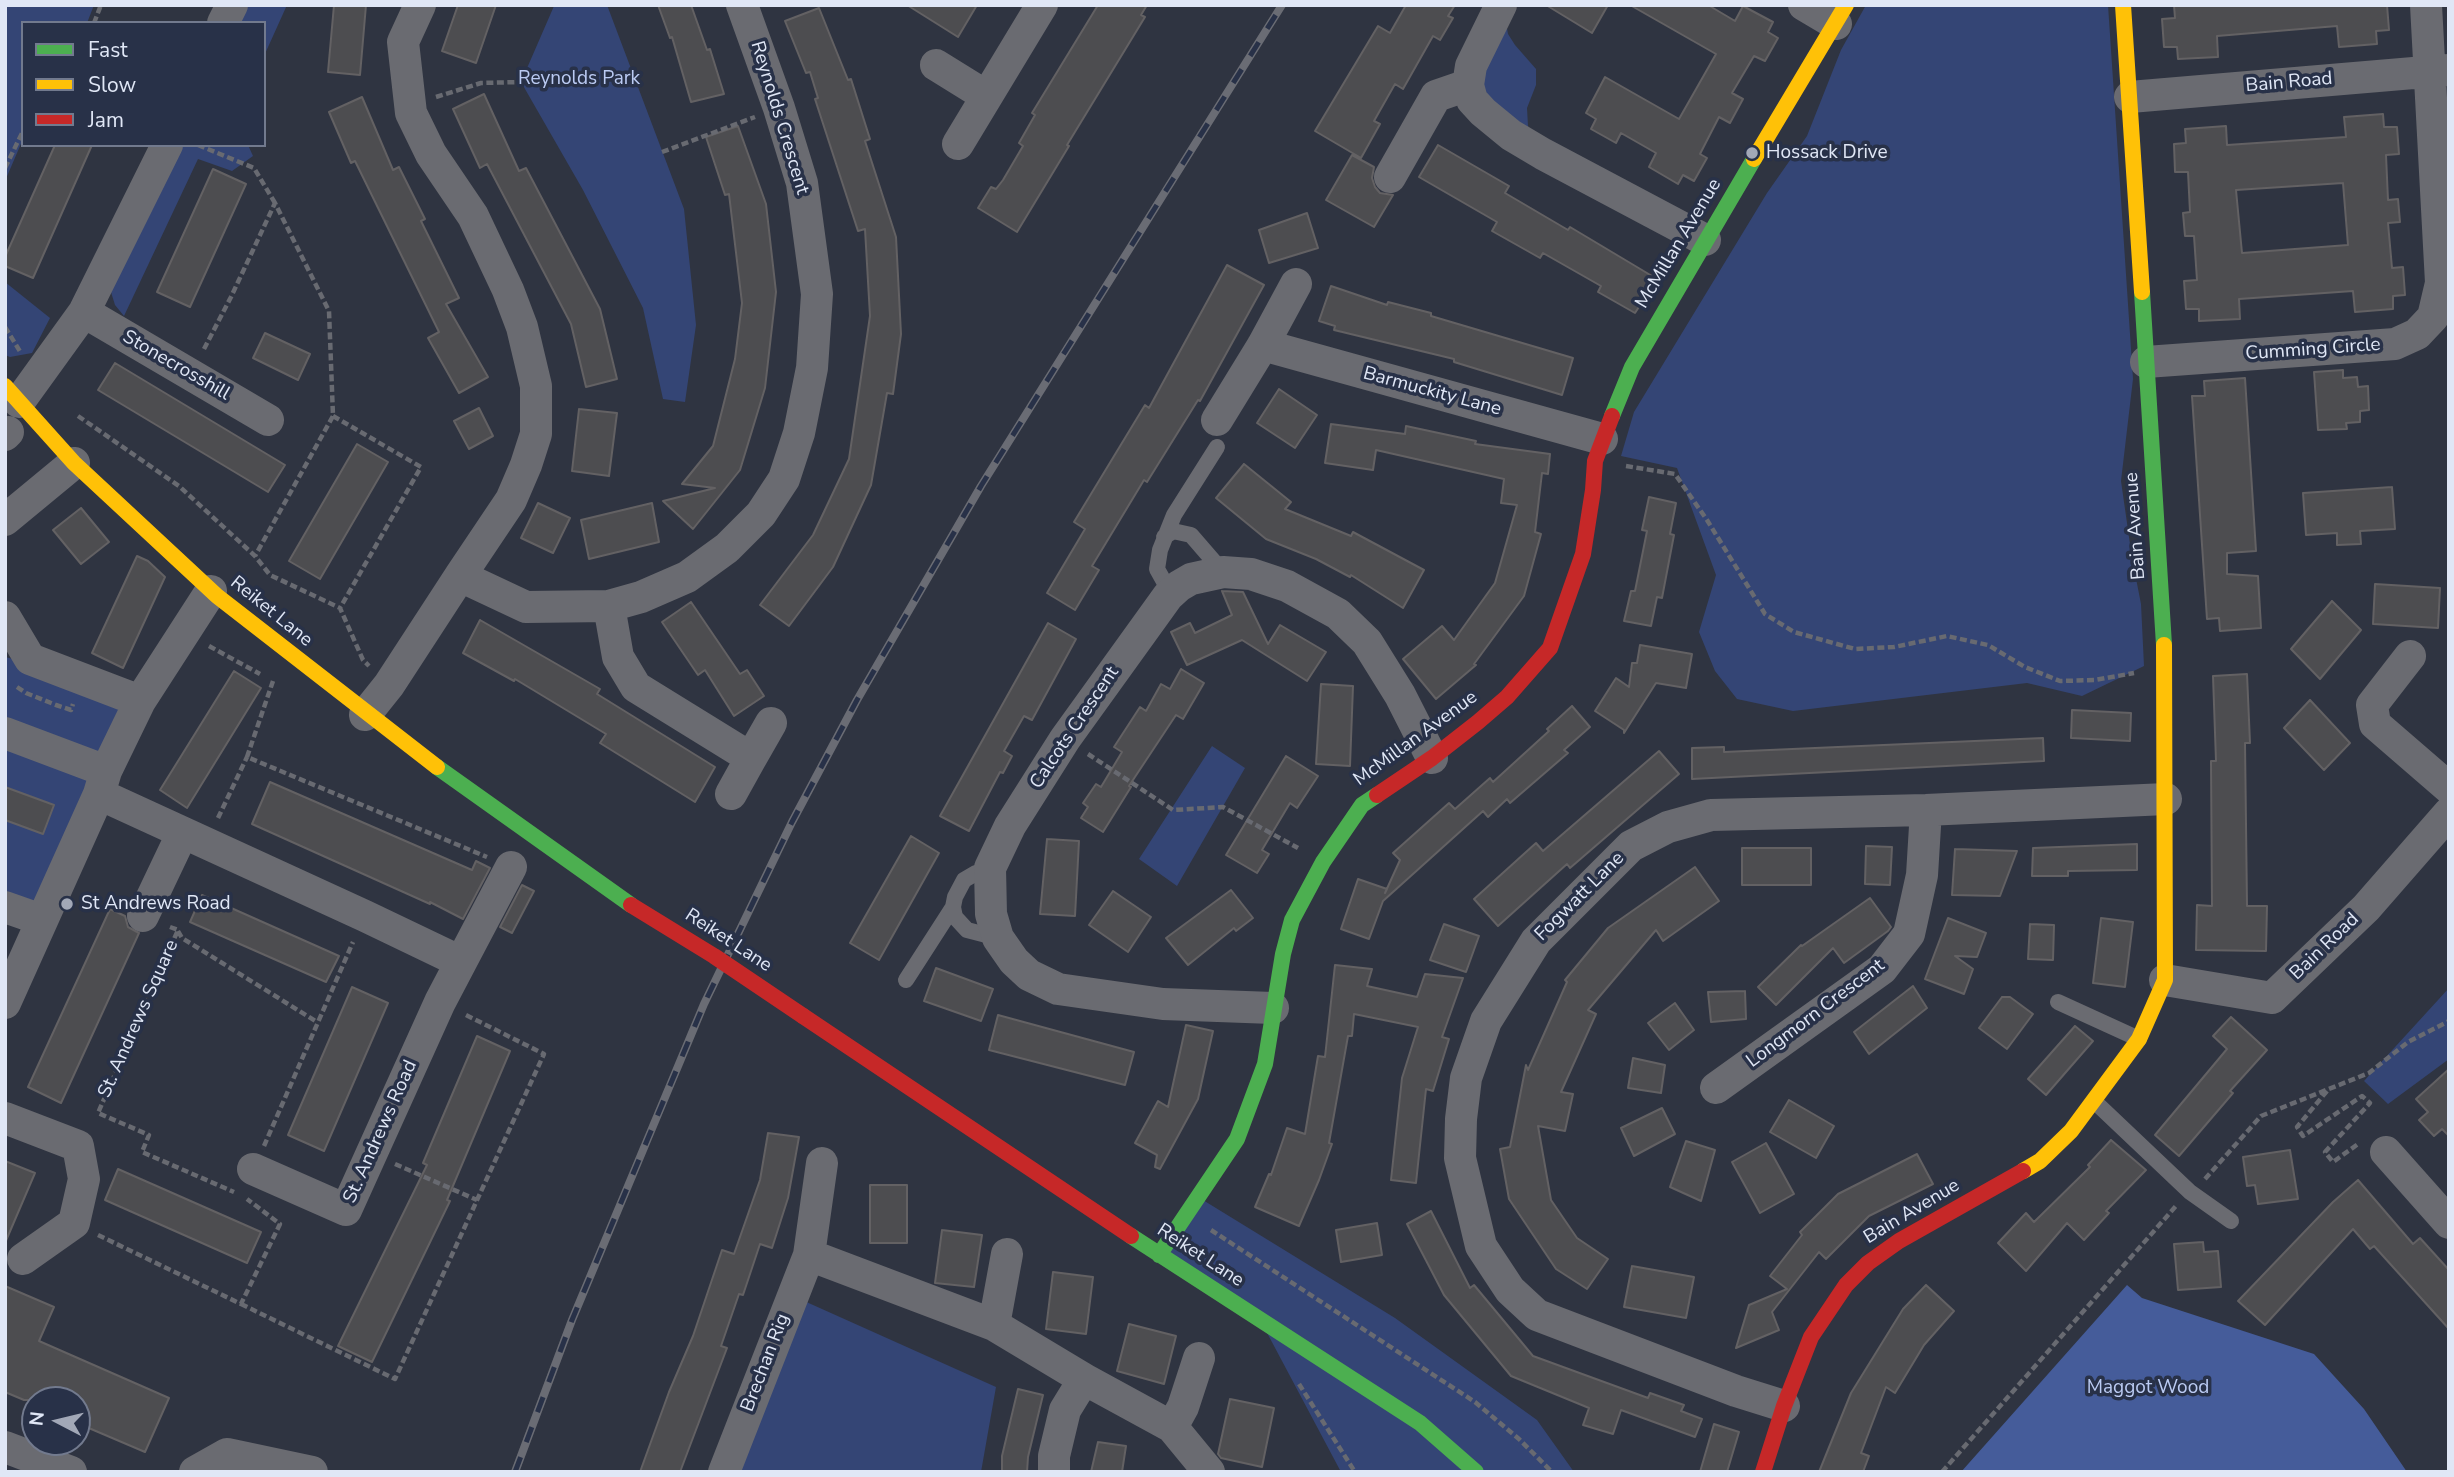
<!DOCTYPE html>
<html>
<head>
<meta charset="utf-8">
<style>
	body { margin:0 }
	#map { position:relative; width:2454px; height:1477px; overflow:hidden; background:#2f3441; font-family:"Nunito Sans",sans-serif }
	canvas { display:block }
	.frame { position:absolute; inset:0; border:7px solid #e0e7f6; pointer-events:none }
	.legend { position:absolute; left:21px; top:21px; width:245px; height:126px; box-sizing:border-box; background:#283148; border:2px solid #727a8e; margin:0; padding:9px 12px; list-style:none; font-size:21px; color:#e0e7f6 }
	.legend li { display:flex; align-items:center; gap:14px; height:35px }
	.legend b { width:35px; border:2px solid #727a8e }
	.north { position:absolute; left:21px; top:1386px; width:70px; height:70px; box-sizing:border-box; background:#283148; border:2px solid #727a8e; border-radius:50%; rotate:277deg; font-size:19px; font-weight:700; line-height:28px; text-align:center; color:#e0e7f6 }
	.north::after { content:''; display:block; margin:auto; width:24px; height:32px; background:#a2a8b7; clip-path:polygon(50% 0,100% 100%,50% 72%,0 100%) }
</style>
</head>
<body>
<div id="map">
<canvas width="2454" height="1477"></canvas>
<div class="frame"></div>
<ul class="legend">
<li><b style="height:9px;background:#4caf50"></b>Fast</li>
<li><b style="height:9px;background:#ffc107"></b>Slow</li>
<li><b style="height:9px;background:#c62828"></b>Jam</li>
</ul>
<div class="north">N</div>
</div>
<script>
const c = document.querySelector('canvas').getContext('2d');
c.lineJoin = 'round';
function fillPath(path, color) {
  c.fillStyle = color;
  c.fill(path, 'evenodd');
}
function toPath(rows) {
  const path = new Path2D();
  for (const r of rows) {
    path.moveTo(r[0], r[1]);
    for (let i = 2; i < r.length; i += 2) path.lineTo(r[i], r[i + 1]);
  }
  return path;
}
function stroke(path, color, width, dash) {
  c.strokeStyle = color;
  c.lineWidth = width;
  c.lineCap = dash ? 'butt' : 'round';
  c.setLineDash(dash || []);
  c.stroke(path);
}
function write(font, color, halo, rows, align = 'center') {
  c.font = font + ' "Nunito Sans",sans-serif';
  c.lineWidth = 7;
  c.setLineDash([]);
  c.textBaseline = 'middle';
  c.strokeStyle = halo;
  c.fillStyle = color;
  for (const [text, x, y, turn = 0] of rows) {
    c.save();
    c.translate(x, y);
    c.rotate((+turn || 0) * Math.PI / 180);
    c.textAlign = isNaN(turn) ? turn : align;
    if (halo) c.strokeText(text, 0, 0);
    c.fillText(text, 0, 0);
    c.restore();
  }
}
const green = toPath([
	[5,5,94,5,87,23,23,23,23,139,5,181],
	[241,5,287,5,264,56,264,23,233,23],
	[607,5,684,209,696,325,685,402,663,399,643,308,583,190,521,82,554,6],
	[1866,5,2108,5,2133,379,2121,481,2132,558,2141,604,2144,666,2082,696,2027,683,1793,711,1737,699,1715,671,1699,632,1716,575,1677,468,1621,456,1634,412,1767,193,1807,136,1841,50],
	[1506,23,1508,34,1515,45,1536,69,1536,85,1527,108,1528,126,1543,154,1511,135,1471,66],
	[172,145,248,145,253,156,232,171,198,159,124,316,115,305,107,279],
	[5,282,50,318,32,353,10,357,5,355],
	[5,657,38,665,140,701,42,920,5,906],
	[1212,746,1245,768,1177,886,1139,859],
	[2449,988,2449,1059,2388,1104,2364,1081],
	[1198,1197,1395,1318,1537,1420,1574,1472,1341,1472,1265,1329,1159,1255],
	[793,1296,996,1387,981,1472,724,1472]
]);
const forest = toPath([
	[2127,1285,2142,1298,2314,1354,2364,1409,2407,1472,1961,1472]
]);
const building = toPath([
	[334,5,366,5,360,75,328,72,334,5],
	[458,5,496,5,476,63,442,51,458,5],
	[658,5,691,5,707,50,710,49,724,94,691,102,672,37,670,38,658,5],
	[907,5,977,5,958,37,907,5],
	[1098,5,1147,5,1141,15,1145,17,1067,145,1069,146,1017,232,978,208,991,187,996,189,1003,180,1023,146,1019,143,1035,115,1032,113,1098,5],
	[1406,5,1455,5,1448,16,1453,18,1440,40,1433,36,1403,89,1395,84,1374,121,1380,124,1361,158,1315,131,1378,26,1390,33,1406,5],
	[1546,5,1608,5,1592,33,1546,5],
	[1630,5,1708,5,1735,21,1743,6,1773,22,1768,32,1778,38,1765,61,1754,56,1732,93,1743,99,1730,123,1719,117,1700,154,1707,158,1694,181,1683,175,1678,184,1649,167,1656,153,1621,133,1616,143,1591,129,1596,119,1586,113,1605,77,1679,119,1716,54,1630,5],
	[2174,5,2387,5,2389,30,2376,31,2377,44,2339,47,2337,26,2217,36,2218,57,2178,59,2177,47,2164,47,2162,19,2175,18,2174,5],
	[819,8,848,80,851,79,870,139,865,141,896,237,901,334,893,394,887,393,871,485,833,567,789,626,760,605,813,535,849,459,870,316,865,229,858,231,815,99,818,98,810,72,806,73,785,21,819,8],
	[484,94,519,171,526,168,600,309,617,379,586,387,571,324,487,164,480,168,453,109,484,94],
	[362,97,393,170,399,167,425,219,421,221,459,298,446,304,488,377,459,393,428,338,439,332,355,161,351,163,329,112,362,97],
	[2383,114,2384,127,2397,127,2399,154,2386,155,2388,200,2398,199,2400,222,2388,223,2392,268,2403,267,2405,295,2393,296,2393,309,2355,312,2353,291,2239,299,2240,319,2199,321,2199,309,2186,309,2184,281,2197,280,2194,236,2185,236,2183,213,2190,212,2188,172,2175,172,2174,144,2186,143,2185,129,2226,126,2227,145,2346,137,2344,117,2383,114],
	[2343,183,2348,245,2242,253,2236,190,2343,183],
	[738,126,766,204,776,292,765,388,740,470,693,529,663,501,715,488,682,484,713,446,735,359,742,303,729,194,725,195,706,137,738,126],
	[55,145,92,145,33,278,5,266,5,257,55,145],
	[1438,145,1509,186,1505,193,1568,230,1570,227,1657,279,1635,313,1598,292,1601,286,1543,253,1540,258,1492,231,1497,222,1419,177,1438,145],
	[1352,155,1374,167,1372,178,1375,187,1380,193,1393,195,1374,227,1326,200,1352,155],
	[213,169,246,184,190,307,157,292,213,169],
	[1307,213,1318,248,1269,263,1259,230,1307,213],
	[1227,265,1264,285,1200,401,1198,400,1147,482,1144,480,1092,566,1099,570,1075,610,1047,593,1085,529,1074,522,1145,405,1149,408,1227,265],
	[1331,286,1387,305,1388,302,1431,313,1431,316,1573,358,1562,395,1454,362,1454,359,1334,330,1335,326,1319,321,1331,286],
	[265,333,310,354,298,380,253,358,265,333],
	[115,363,285,465,268,492,98,390,115,363],
	[2343,370,2343,378,2357,377,2358,387,2368,386,2369,410,2360,411,2360,422,2346,423,2347,429,2318,430,2314,372,2343,370],
	[2245,378,2256,551,2227,553,2227,574,2258,576,2261,628,2220,631,2219,618,2207,619,2192,396,2205,396,2204,381,2245,378],
	[1279,389,1317,415,1295,448,1257,423,1279,389],
	[479,408,493,436,469,449,454,421,479,408],
	[579,409,617,413,609,476,572,471,579,409],
	[1331,424,1405,434,1406,426,1476,441,1475,444,1550,454,1548,474,1542,473,1535,532,1541,534,1524,596,1474,664,1476,665,1436,699,1403,659,1442,626,1454,640,1495,583,1517,505,1501,503,1504,479,1376,450,1373,470,1325,463,1331,424],
	[357,444,388,462,320,579,289,561,357,444],
	[1244,464,1291,502,1285,509,1351,536,1353,532,1424,570,1403,608,1351,575,1350,577,1316,559,1266,539,1216,498,1244,464],
	[2392,487,2395,529,2360,531,2361,544,2337,545,2337,533,2306,535,2303,493,2392,487],
	[1649,497,1676,503,1670,534,1674,535,1662,598,1657,597,1651,626,1624,621,1631,591,1635,591,1647,531,1642,530,1649,497],
	[538,503,570,518,553,553,521,538,538,503],
	[652,503,659,542,589,559,581,520,652,503],
	[81,508,109,542,81,564,53,530,81,508],
	[137,556,148,561,165,577,123,668,92,653,137,556],
	[2375,584,2440,588,2438,628,2373,624,2375,584],
	[1222,591,1243,592,1268,644,1280,625,1326,652,1307,681,1242,640,1187,665,1171,632,1190,623,1195,633,1232,615,1222,591],
	[2332,601,2361,630,2320,679,2291,649,2332,601],
	[691,602,740,674,747,670,764,696,734,716,705,670,698,675,662,622,691,602],
	[480,620,600,689,597,694,715,767,695,802,600,743,606,734,515,679,514,681,463,653,480,620],
	[1048,623,1076,639,1032,720,1024,716,1004,751,1012,756,1003,773,1000,772,969,831,940,816,1048,623],
	[1640,645,1692,654,1686,688,1656,683,1624,733,1624,730,1595,711,1616,678,1629,687,1632,663,1637,663,1640,645],
	[1181,669,1204,683,1183,719,1176,715,1129,786,1131,787,1103,832,1081,818,1088,807,1083,803,1096,784,1101,787,1122,752,1114,747,1140,707,1146,711,1161,684,1170,689,1181,669],
	[234,671,261,688,187,808,160,790,234,671],
	[2247,674,2250,743,2245,743,2247,906,2267,906,2266,951,2196,950,2197,905,2212,906,2211,761,2216,761,2213,676,2247,674],
	[1321,684,1353,686,1350,766,1316,764,1321,684],
	[2310,700,2350,743,2324,770,2284,728,2310,700],
	[1572,706,1590,727,1564,750,1568,753,1510,803,1507,799,1488,817,1483,811,1383,901,1369,939,1341,929,1358,879,1387,889,1385,893,1400,860,1393,853,1449,803,1455,809,1490,778,1493,782,1549,731,1547,729,1572,706],
	[2072,710,2131,713,2130,741,2071,738,2072,710],
	[2043,738,2044,761,1692,779,1692,748,1724,747,1724,752,2043,738],
	[1659,751,1679,774,1570,868,1567,864,1498,926,1474,899,1536,843,1543,851,1659,751],
	[1286,756,1318,776,1297,808,1290,803,1262,850,1269,854,1257,873,1226,855,1286,756],
	[270,782,472,870,476,861,490,868,463,919,430,902,430,904,252,824,270,782],
	[5,787,54,805,43,834,5,820,5,787],
	[911,836,939,853,879,960,850,943,911,836],
	[1047,839,1079,841,1075,916,1040,914,1047,839],
	[2137,844,2137,870,2068,871,2068,876,2032,876,2033,848,2137,844],
	[1866,846,1892,847,1890,885,1865,884,1866,846],
	[1742,848,1811,848,1811,885,1742,885,1742,848],
	[1955,849,2017,851,2000,896,1952,895,1955,849],
	[1695,867,1719,901,1663,941,1656,930,1588,1010,1596,1014,1561,1092,1573,1094,1565,1131,1538,1126,1551,1200,1577,1238,1608,1259,1587,1289,1556,1269,1509,1199,1500,1149,1510,1147,1526,1065,1528,1070,1567,982,1565,980,1608,928,1695,867],
	[522,885,534,891,512,933,500,927,522,885],
	[1231,890,1253,918,1236,931,1234,928,1188,965,1166,938,1231,890],
	[1113,891,1151,917,1128,952,1089,925,1113,891],
	[202,895,339,956,326,982,190,922,202,895],
	[1870,898,1891,927,1888,931,1844,963,1833,948,1776,1005,1758,987,1801,945,1802,946,1870,898],
	[110,909,125,916,128,927,139,933,61,1103,28,1087,110,909],
	[1948,918,1986,933,1977,957,1955,956,1973,969,1964,994,1925,979,1948,918],
	[2101,918,2133,922,2125,987,2093,983,2101,918],
	[1444,924,1479,936,1466,972,1430,960,1444,924],
	[2030,924,2054,925,2053,960,2028,959,2030,924],
	[1335,965,1372,969,1367,986,1417,997,1425,974,1463,978,1442,1037,1449,1039,1433,1091,1426,1089,1416,1183,1391,1180,1402,1078,1418,1027,1354,1014,1352,1036,1348,1036,1329,1143,1332,1144,1319,1180,1299,1226,1255,1207,1269,1174,1271,1175,1287,1128,1305,1134,1318,1056,1325,1057,1335,965],
	[936,968,993,989,981,1021,924,1001,936,968],
	[1913,986,1927,1008,1869,1054,1854,1032,1913,986],
	[352,987,388,1003,324,1151,288,1135,352,987],
	[1745,991,1746,1019,1711,1022,1708,992,1745,991],
	[2002,997,2010,997,2033,1014,2007,1049,1979,1028,2002,997],
	[1675,1003,1694,1030,1669,1050,1648,1023,1675,1003],
	[998,1015,1134,1052,1125,1085,989,1050,998,1015],
	[2231,1017,2267,1050,2230,1091,2233,1093,2179,1156,2155,1135,2227,1049,2213,1036,2231,1017],
	[1186,1025,1213,1031,1198,1099,1160,1169,1155,1167,1157,1155,1135,1143,1158,1101,1168,1107,1186,1025],
	[2075,1026,2093,1041,2046,1095,2028,1079,2075,1026],
	[477,1036,510,1051,447,1200,450,1201,372,1362,338,1346,427,1165,423,1163,477,1036],
	[1633,1058,1665,1065,1661,1093,1628,1088,1633,1058],
	[2449,1069,2449,1136,2442,1129,2434,1136,2419,1120,2428,1112,2416,1099,2449,1069],
	[1789,1100,1834,1126,1816,1158,1770,1132,1789,1100],
	[1662,1108,1675,1134,1634,1156,1621,1128,1662,1108],
	[768,1133,799,1137,788,1198,772,1248,760,1244,743,1295,739,1294,721,1346,727,1348,680,1472,640,1472,669,1392,693,1336,722,1250,734,1254,760,1180,768,1133],
	[2111,1140,2146,1170,2106,1211,2109,1213,2084,1240,2067,1223,2026,1271,1998,1243,2026,1213,2034,1222,2090,1167,2088,1165,2111,1140],
	[1686,1141,1715,1150,1701,1201,1670,1187,1686,1141],
	[1766,1143,1794,1194,1760,1213,1732,1162,1766,1143],
	[2290,1150,2298,1199,2258,1204,2255,1185,2247,1186,2243,1157,2290,1150],
	[1917,1154,1933,1184,1869,1216,1826,1259,1819,1252,1772,1312,1779,1330,1736,1348,1749,1305,1787,1289,1770,1276,1802,1235,1800,1232,1838,1194,1917,1154],
	[5,1161,35,1173,5,1243,5,1161],
	[118,1169,261,1232,247,1263,105,1200,118,1169],
	[2358,1180,2413,1244,2420,1238,2449,1270,2449,1329,2374,1246,2370,1249,2353,1229,2265,1325,2238,1301,2333,1202,2358,1180],
	[870,1185,907,1185,907,1243,870,1243,870,1185],
	[1431,1211,1470,1288,1474,1285,1533,1356,1648,1398,1650,1393,1684,1405,1681,1411,1702,1419,1695,1437,1621,1410,1613,1434,1583,1425,1589,1408,1511,1376,1444,1295,1407,1224,1431,1211],
	[1377,1223,1382,1255,1341,1262,1336,1230,1377,1223],
	[942,1230,982,1235,974,1287,935,1283,942,1230],
	[2203,1242,2204,1252,2218,1251,2221,1287,2178,1290,2174,1244,2203,1242],
	[1632,1266,1694,1277,1686,1318,1624,1307,1632,1266],
	[1053,1272,1093,1277,1086,1334,1046,1329,1053,1272],
	[1926,1285,1954,1311,1924,1345,1895,1393,1886,1387,1861,1453,1869,1456,1863,1472,1819,1472,1851,1393,1903,1309,1926,1285],
	[5,1286,54,1307,39,1341,169,1398,145,1452,77,1423,77,1400,24,1400,5,1392,5,1286],
	[1129,1324,1176,1336,1164,1384,1117,1371,1129,1324],
	[1018,1389,1043,1395,1028,1457,1027,1472,1002,1472,1002,1456,1018,1389],
	[1230,1399,1274,1408,1262,1467,1221,1458,1218,1454,1230,1399],
	[1714,1424,1739,1432,1727,1472,1700,1472,1714,1424],
	[1098,1442,1126,1446,1122,1472,1091,1472,1098,1442]
]);
const path = toPath([
	[94,23,101,5],
	[436,97,481,83,521,82],
	[198,145,254,168,275,203],
	[662,152,755,117],
	[5,168,23,131],
	[5,327,21,353],
	[204,349,231,297,275,203,329,311,333,416,255,556],
	[78,416,179,486,255,556,270,575,340,608,363,660,369,666],
	[333,416,421,467,340,608],
	[1626,466,1675,474,1707,520,1765,614,1794,632,1855,649,1894,647,1947,636,1988,645,2025,667,2060,681,2095,680,2134,673],
	[209,646,260,674],
	[273,681,247,757,487,857],
	[17,687,26,693,56,705,71,710,73,704],
	[1088,754,1173,810,1223,807,1298,848],
	[218,818,247,757],
	[85,894,119,907],
	[170,927,178,930,98,1113,149,1135,142,1152,234,1192],
	[178,931,182,938,317,1022],
	[2327,1091,2297,1127,2303,1136,2362,1096,2370,1103,2325,1152,2333,1162,2358,1144],
	[264,1146,353,942],
	[395,1164,477,1200],
	[2205,1179,2261,1116,2369,1073,2408,1042,2449,1021],
	[1211,1230,1475,1402,1519,1439,1552,1472],
	[98,1235,241,1304,280,1224,247,1199],
	[241,1304,395,1379,544,1054,464,1014],
	[1299,1384,1355,1472],
	[1942,1472,2176,1206]
]);
const lane = toPath([
	[1164,537,1173,531,1191,535,1223,572],
	[1171,594,1157,569,1160,550,1174,515,1217,447],
	[953,907,955,917,967,930,998,938],
	[906,980,953,907,955,897,964,880,976,873,990,868],
	[2058,1002,2139,1039],
	[2094,1101,2190,1192,2231,1221]
]);
const street = toPath([
	[420,5,403,42,411,113,431,154,473,216,508,290,522,327,536,386,536,434,526,465,511,500,460,576],
	[1501,5,1471,66,1468,85,1472,100,1483,112,1511,135,1543,154,1705,240],
	[1804,5,1836,24],
	[223,23,232,5],
	[936,65,986,96],
	[2130,97,2449,70],
	[958,144,1042,5],
	[1390,177,1436,96,1468,85],
	[84,312,268,420],
	[1263,345,1602,439],
	[2146,362,2395,344,2417,334,2433,317,2441,283,2426,5],
	[19,402,84,312,167,145],
	[1217,420,1263,345,1296,284],
	[5,435,8,432],
	[5,520,74,463],
	[609,606,618,657,636,687,751,758,731,794],
	[5,617,30,659,140,701],
	[2410,656,2372,705,2375,724,2449,788],
	[365,715,389,685,460,576,526,607,609,606,641,597,687,577,727,548,761,514,784,479,799,433,812,368,817,294,802,183,779,108,742,5],
	[5,733,106,771],
	[751,758,771,723],
	[99,794,365,916,461,962,440,1002,346,1210,253,1169],
	[5,907,42,920],
	[143,916,182,834],
	[461,962,511,867],
	[2165,980,2272,998,2366,908,2449,813],
	[5,1003,99,794,106,771,140,701,211,591],
	[1273,1008,1163,1004,1058,989,1029,975,1014,961,998,938,991,914,990,868,1010,826,1065,739,1168,596,1179,586,1191,579,1223,572,1251,574,1287,586,1338,614,1367,642,1400,695,1432,758],
	[1716,1088,1882,969,1909,934,1922,875,1926,810],
	[5,1118,78,1146,84,1179,74,1223,23,1259],
	[2386,1152,2449,1223],
	[809,1255,822,1163],
	[994,1325,1007,1254],
	[1784,1406,1736,1391,1537,1315,1510,1290,1481,1246,1460,1158,1461,1119,1466,1078,1486,1021,1536,941,1631,846,1668,827,1711,815,1926,810,2166,799],
	[1172,1427,1183,1407,1199,1358],
	[5,1447,71,1472],
	[195,1472,227,1454,312,1472],
	[724,1472,809,1255,994,1325,1084,1379,1172,1427,1209,1472],
	[1054,1472,1054,1456,1065,1410,1084,1379]
]);
const fast = toPath([
	[2142,292,2164,645],
	[1612,416,1632,367,1754,159],
	[437,767,631,905],
	[1131,1236,1420,1423,1476,1472],
	[1159,1255,1237,1139,1265,1064,1283,954,1292,920,1323,862,1362,805,1377,795]
]);
const slow = toPath([
	[2123,5,2142,292],
	[1754,159,1846,5],
	[5,386,74,463,217,596,437,767],
	[2023,1171,2040,1161,2071,1131,2139,1039,2165,980,2164,645]
]);
const jam = toPath([
	[1377,795,1432,758,1478,722,1507,697,1550,648,1583,554,1593,490,1595,461,1612,416],
	[803,1016,1131,1236],
	[1763,1472,1784,1406,1811,1337,1846,1285,1868,1263,1899,1241,2023,1171]
]);
const rail = toPath([
	[515,1472,572,1320,704,1004,792,822,857,700,981,486,1282,5]
]);
const jamBridge = toPath([
	[631,905,714,956,803,1016]
]);
const markers = [
	[1752,153,7,"#a2a8b7"],
	[67,904,7,"#a2a8b7"]
];
const parkNames = [
	["Reynolds Park",579,79],
	["Maggot Wood",2148,1388]
];
const streetNames = [
	["Bain Road",2289,83,-5],
	["Reynolds Crescent",779,118,73],
	["McMillan Avenue",1679,244,-59],
	["Cumming Circle",2313,350,-4],
	["Stonecrosshill",176,366,30],
	["Barmuckity Lane",1432,392,15],
	["Bain Avenue",2136,526,-94],
	["Reiket Lane",271,612,39],
	["Calcots Crescent",1075,728,-56],
	["McMillan Avenue",1416,739,-36],
	["Fogwatt Lane",1580,897,-45],
	["Reiket Lane",728,941,33],
	["Bain Road",2325,947,-44],
	["Longmorn Crescent",1816,1014,-37],
	["St. Andrews Square",139,1019,-66],
	["St. Andrews Road",381,1132,-66],
	["Bain Avenue",1912,1212,-31],
	["Reiket Lane",1200,1256,33],
	["Brechan Rig",766,1363,-69]
];
const poiNames = [
	["Hossack Drive",1766,153],
	["St Andrews Road",81,904]
];
fillPath(green, '#344575');
fillPath(forest, '#455c9a');
fillPath(building, '#4d4d50');
stroke(building, '#636163', 2);
stroke(path, '#686a71', 4.5, [7, 3.5]);
stroke(lane, '#6a6b71', 16);
stroke(street, '#6a6b71', 32);
stroke(fast, '#4caf50', 16);
stroke(slow, '#ffc107', 16);
stroke(jam, '#c62828', 16);
stroke(rail, '#6a6c74', 8);
stroke(rail, '#283148', 5, [16]);
stroke(jamBridge, '#c62828', 16);
for (const [x, y, r, color] of markers) {
  const dot = new Path2D();
  dot.arc(x, y, r, 0, 2 * Math.PI);
  c.fillStyle = color;
  c.fill(dot);
  stroke(dot, '#283148', 2.5);
}
write('19px', '#bbcbf3', '#283148', parkNames);
write('19px', '#e0e7f6', '#283148', streetNames);
write('19px', '#e0e7f6', '#283148', poiNames, 'left');
</script>
</body>
</html>
